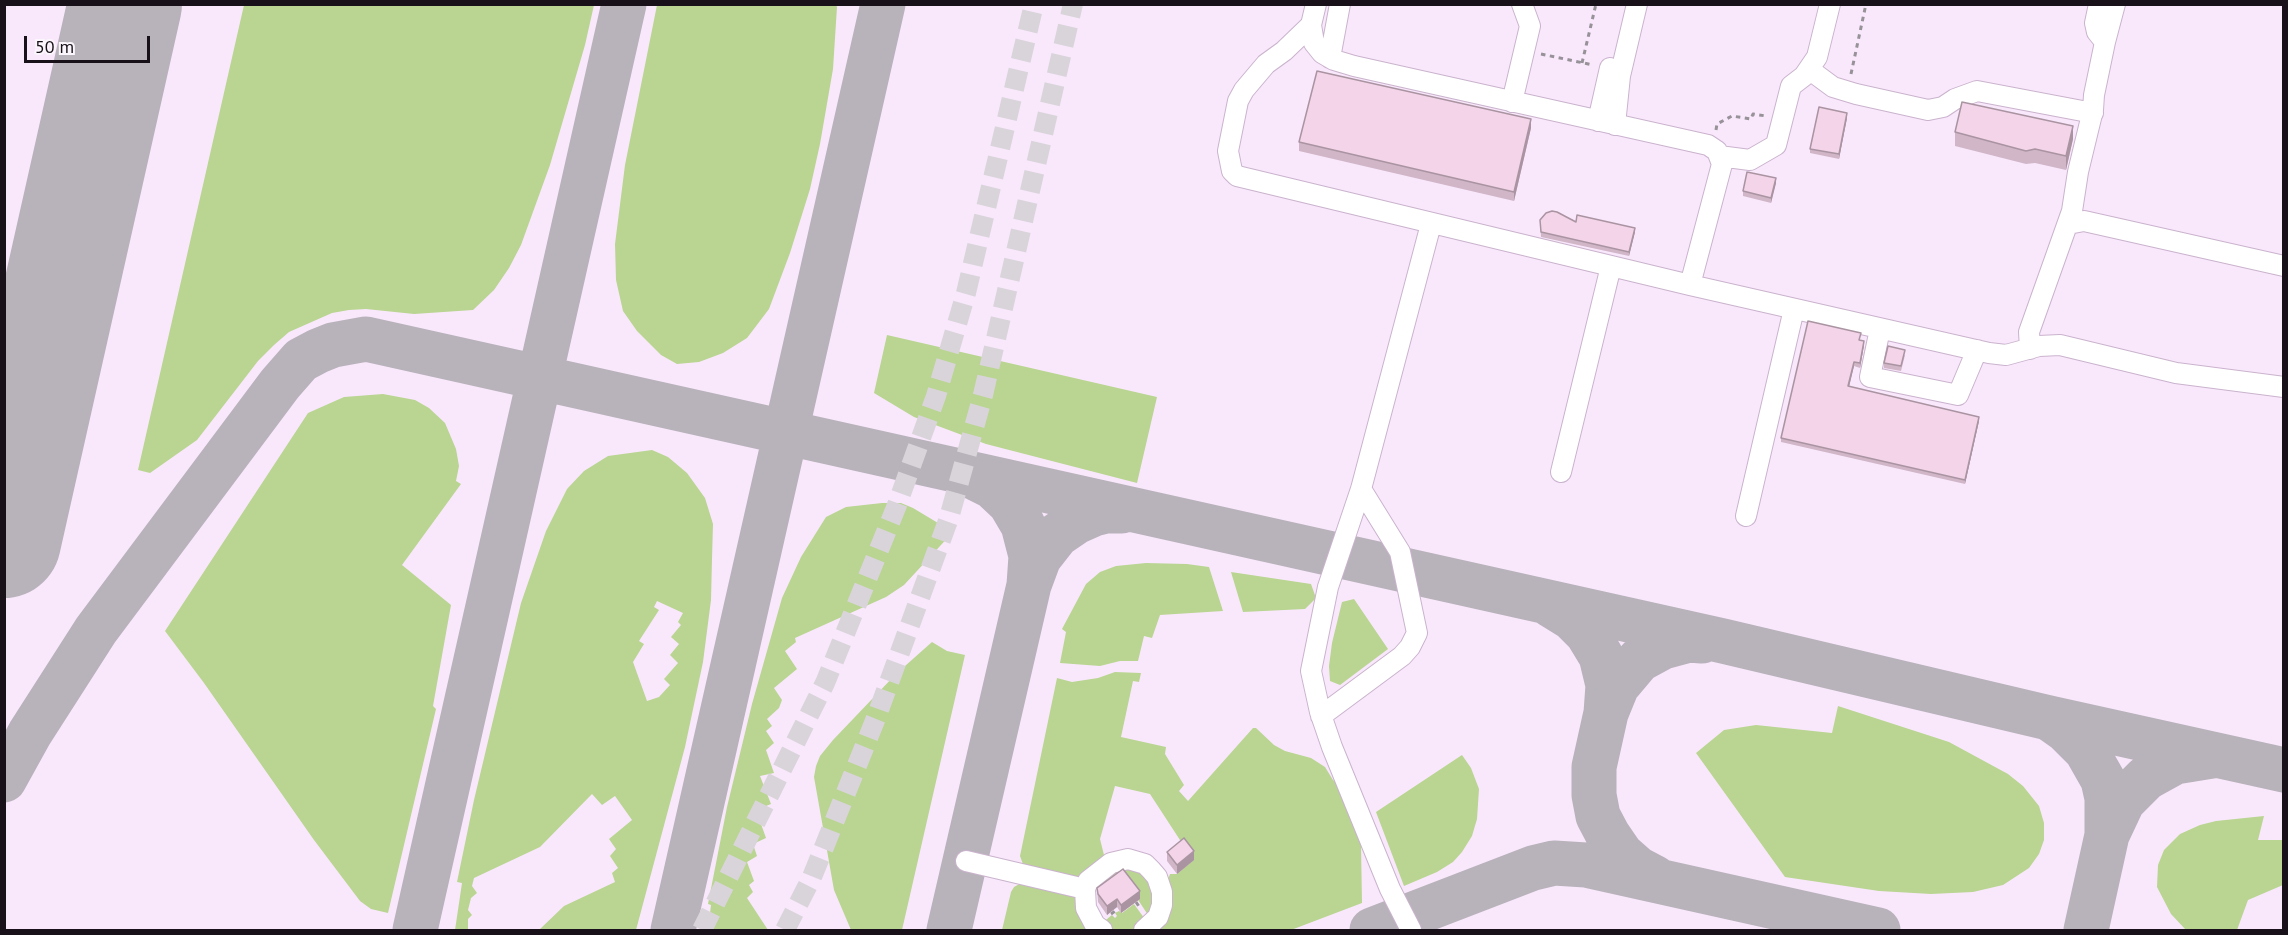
<!DOCTYPE html>
<html>
<head>
<meta charset="utf-8">
<style>
	body { margin:0 }
	#map { position:relative; width:2288px; height:935px; overflow:hidden; background:#fbf6fc; font-family:"PT Sans",sans-serif }
	canvas { display:block }
	.frame { position:absolute; inset:0; border:6px solid #19111a; pointer-events:none }
	.scale { position:absolute; left:24px; top:36px; width:126px; height:27px; box-sizing:border-box; border:3px solid #19111a; border-top:0; padding-left:8px; font-size:18px; line-height:21px; white-space:nowrap; color:#19111a; -webkit-text-stroke:4px #fbf6fc; paint-order:stroke }
</style>
</head>
<body>
<div id="map">
<canvas width="2288" height="935"></canvas>
<div class="frame"></div>
<div class="scale">50 m</div>
</div>
<script>
const c = document.querySelector('canvas').getContext('2d');
c.lineJoin = 'round';
function fillPath(path, color) {
  c.fillStyle = color;
  c.fill(path, 'evenodd');
}
function toPath(rows) {
  const path = new Path2D();
  for (const r of rows) {
    path.moveTo(r[0], r[1]);
    for (let i = 2; i < r.length; i += 2) path.lineTo(r[i], r[i + 1]);
  }
  return path;
}
function stroke(path, color, width, dash) {
  c.strokeStyle = color;
  c.lineWidth = width;
  c.lineCap = dash ? 'butt' : 'round';
  c.setLineDash(dash || []);
  c.stroke(path);
}
const built = toPath([
	[5,5,2283,5,2283,930,5,930]
]);
const green = toPath([
	[802,4,836,5,837,7,833,69,820,144,810,189,790,253,769,309,747,338,723,353,699,362,677,364,661,355,637,331,623,311,616,280,615,244,625,165,657,5],
	[244,5,594,5,585,45,550,165,521,245,509,268,494,290,473,310,414,314,366,309,349,310,332,313,289,332,274,345,258,361,197,440,150,473,138,470],
	[887,335,1157,397,1137,483,986,444,914,417,874,393],
	[383,394,415,400,429,408,445,423,456,449,459,466,456,481,461,484,402,565,451,605,433,706,436,709,388,913,371,909,360,901,314,840,204,683,165,631,308,413,344,397],
	[652,450,668,457,687,473,705,498,713,524,712,559,711,600,703,662,685,747,636,930,539,930,564,906,615,882,612,873,618,868,610,856,616,849,609,839,632,820,615,796,602,805,592,794,540,847,474,878,472,886,477,893,471,898,468,910,472,915,468,919,468,930,455,930,462,883,457,882,474,800,521,603,546,531,567,489,584,471,608,456],
	[657,601,683,613,678,622,681,625,671,637,679,644,670,655,678,663,664,679,670,685,659,697,647,701,633,662,644,644,639,641,659,610,654,607],
	[882,503,901,503,913,508,953,532,904,585,886,597,795,638,796,642,785,651,797,669,774,688,782,700,779,708,767,719,772,726,766,731,774,743,766,750,774,773,760,776,771,804,756,810,766,838,753,844,757,856,747,862,754,881,749,885,753,892,747,898,768,930,708,930,711,905,708,904,727,807,752,704,782,598,801,557,826,517,846,507],
	[1146,563,1187,564,1209,567,1223,611,1160,615,1152,638,1144,636,1138,661,1120,661,1100,666,1060,663,1066,632,1062,629,1086,584,1100,572,1116,566],
	[1231,572,1311,584,1316,598,1305,609,1243,612],
	[1354,599,1388,649,1340,685,1330,681,1329,666,1332,643,1342,602],
	[932,642,947,651,965,655,902,930,851,930,834,890,814,777,816,766,820,756,833,740,896,674],
	[1115,672,1141,673,1139,682,1133,681,1121,737,1166,747,1165,754,1184,785,1179,791,1188,801,1253,728,1256,728,1274,745,1285,751,1311,758,1325,767,1333,780,1343,789,1346,796,1361,845,1362,903,1291,930,1150,930,1170,874,1177,874,1193,860,1150,794,1115,786,1100,839,1104,855,1094,866,1077,877,1068,878,1024,867,1020,856,1057,678,1072,682,1098,678],
	[1838,706,1949,742,2008,774,2023,786,2039,806,2044,823,2044,840,2039,854,2029,868,2003,885,1973,892,1931,894,1879,891,1785,877,1696,753,1724,730,1756,725,1832,733],
	[1462,755,1471,768,1479,789,1477,819,1472,836,1462,852,1453,862,1437,872,1404,886,1376,812],
	[2264,816,2258,840,2283,840,2283,885,2248,900,2237,930,2186,930,2171,914,2157,887,2158,865,2164,850,2180,834,2200,825,2216,821],
	[1130,864,1155,884,1150,918,1123,877,1108,888,1102,881],
	[1023,882,1066,891,1077,899,1098,930,1002,930,1011,892,1014,887],
	[1134,904,1147,922,1138,928,1133,930,1112,930,1101,924,1112,915,1115,918,1117,916,1115,913,1119,911,1122,913]
]);
const taxiway = toPath([
	[1029,585,1039,558,1057,535,1076,522,1094,514,1106,511,1122,511],
	[1551,605,1572,618,1587,633,1601,656,1608,685,1606,713],
	[2049,718,2066,730,2086,750,2103,780,2107,798,2107,835,2123,801,2146,778,2175,762,2212,756],
	[4,780,30,733,96,630,280,384,301,360,318,351,333,345,366,339,1723,641,2049,718,2284,770],
	[1655,878,1638,869,1621,854,1608,835,1598,816,1594,795,1594,767,1606,713,1617,686,1639,660,1663,647,1689,640,1702,641],
	[415,930,624,4],
	[673,930,883,4],
	[949,930,1029,585,1031,556,1023,525,1010,503,993,487,973,477],
	[1372,930,1533,868,1554,863,1586,865,1878,930],
	[2086,930,2107,835]
]);
const runway = toPath([
	[4,541,125,4]
]);
const minorTunnel = toPath([
	[702,930,825,683,897,505,936,396,966,293,1034,4],
	[785,930,812,877,876,718,949,518,983,395,1073,4]
]);
const path = toPath([
	[1541,54,1593,65],
	[1582,63,1596,4],
	[1851,74,1866,4],
	[1716,130,1717,124,1732,116,1751,119,1753,114,1766,116],
	[1136,902,1140,908],
	[1111,914,1118,909]
]);
const minor = toPath([
	[1316,4,1311,25,1314,43,1322,53,1334,60,1354,66,1708,145,1717,151,1722,164,1690,285],
	[2099,4,2095,23,2097,32,2105,42],
	[1311,25,1284,51,1266,64,1244,90,1238,101,1228,151,1232,171,1237,176,1690,285,1989,353,2006,355,2039,346,2060,345,2176,373,2284,387],
	[1330,58,1340,4],
	[1810,70,1833,87,1856,94,1928,110,1943,107,1955,99,1977,91,2093,113],
	[1512,102,1530,26,1522,4],
	[1598,121,1610,68],
	[1615,125,1620,76,1637,4],
	[1719,156,1750,160,1776,145,1791,86,1804,76,1817,57,1830,4],
	[2068,224,2084,221,2284,266],
	[1880,329,1870,377,1958,395,1977,350],
	[2030,349,2029,332,2072,211,2078,172,2093,110,2094,95,2105,42,2115,4],
	[1561,472,1611,266],
	[1746,516,1794,309],
	[1321,716,1402,656,1410,647,1417,633,1400,552,1361,489],
	[966,861,1085,889],
	[1102,930,1095,925,1086,908,1085,889,1088,881,1111,863,1128,859,1145,864,1151,870,1157,877,1162,892,1162,905,1158,917,1144,930],
	[1411,930,1390,889,1332,747,1320,712,1311,671,1328,587,1361,489,1431,224]
]);
const wall = toPath([
	[1847,118,1839,159,1810,153,1810,149],
	[1531,128,1514,201,1299,151,1299,142],
	[1955,132,2073,139,2066,170,2035,163,2026,164,1955,146],
	[1776,183,1771,203,1743,196,1743,191],
	[1540,220,1576,222,1635,232,1629,256,1541,237],
	[1860,340,1864,345,1860,368,1854,366,1849,387,1979,421,1965,484,1781,442,1781,438],
	[1905,355,1901,371,1884,368,1884,363],
	[1167,852,1194,860,1177,874,1167,861],
	[1097,888,1140,899,1121,913,1117,907,1107,915,1098,902]
]);
const shadedWall = toPath([
	[1847,113,1847,118,1839,159,1839,154],
	[1531,119,1531,128,1514,201,1514,192],
	[2073,126,2073,139,2066,170,2066,156],
	[1776,178,1776,183,1771,203,1771,198],
	[1635,228,1635,232,1629,256,1629,252],
	[1864,341,1864,345,1860,368,1860,363],
	[1854,362,1854,366,1848,391,1848,386],
	[1979,417,1979,421,1965,484,1965,480],
	[1194,851,1194,860,1177,874,1177,865],
	[1140,891,1140,899,1121,913,1121,905],
	[1117,899,1117,907,1107,915,1107,906]
]);
const building = toPath([
	[1317,71,1531,119,1514,192,1299,142,1317,71],
	[1962,102,2073,126,2066,156,2035,149,2026,151,1955,132,1962,102],
	[1819,107,1847,113,1839,154,1810,149,1819,107],
	[1747,172,1776,178,1771,198,1743,191,1747,172],
	[1552,211,1557,212,1576,222,1577,215,1635,228,1629,252,1541,232,1540,220,1546,213,1552,211],
	[1808,321,1861,333,1859,340,1864,341,1860,363,1854,362,1848,386,1979,417,1965,480,1781,438,1808,321],
	[1888,346,1905,350,1901,366,1884,363,1888,346],
	[1184,838,1194,851,1177,865,1167,852,1184,838],
	[1123,869,1140,891,1121,905,1117,899,1107,906,1098,894,1097,888,1123,869]
]);
fillPath(built, '#f9e8fc');
fillPath(green, '#b9d591');
stroke(taxiway, '#b8b2ba', 45);
stroke(runway, '#b8b2ba', 114);
stroke(minorTunnel, '#d9d4da', 20, [20, 10]);
stroke(minor, '#cab3cd', 22);
stroke(path, '#979198', 3, [4.5, 4.5]);
stroke(minor, '#fff', 20);
fillPath(wall, '#d1b6c8');
fillPath(shadedWall, '#aa94a2');
fillPath(building, '#f3d4e8');
stroke(building, '#aa94a2', 1.5);
</script>
</body>
</html>
